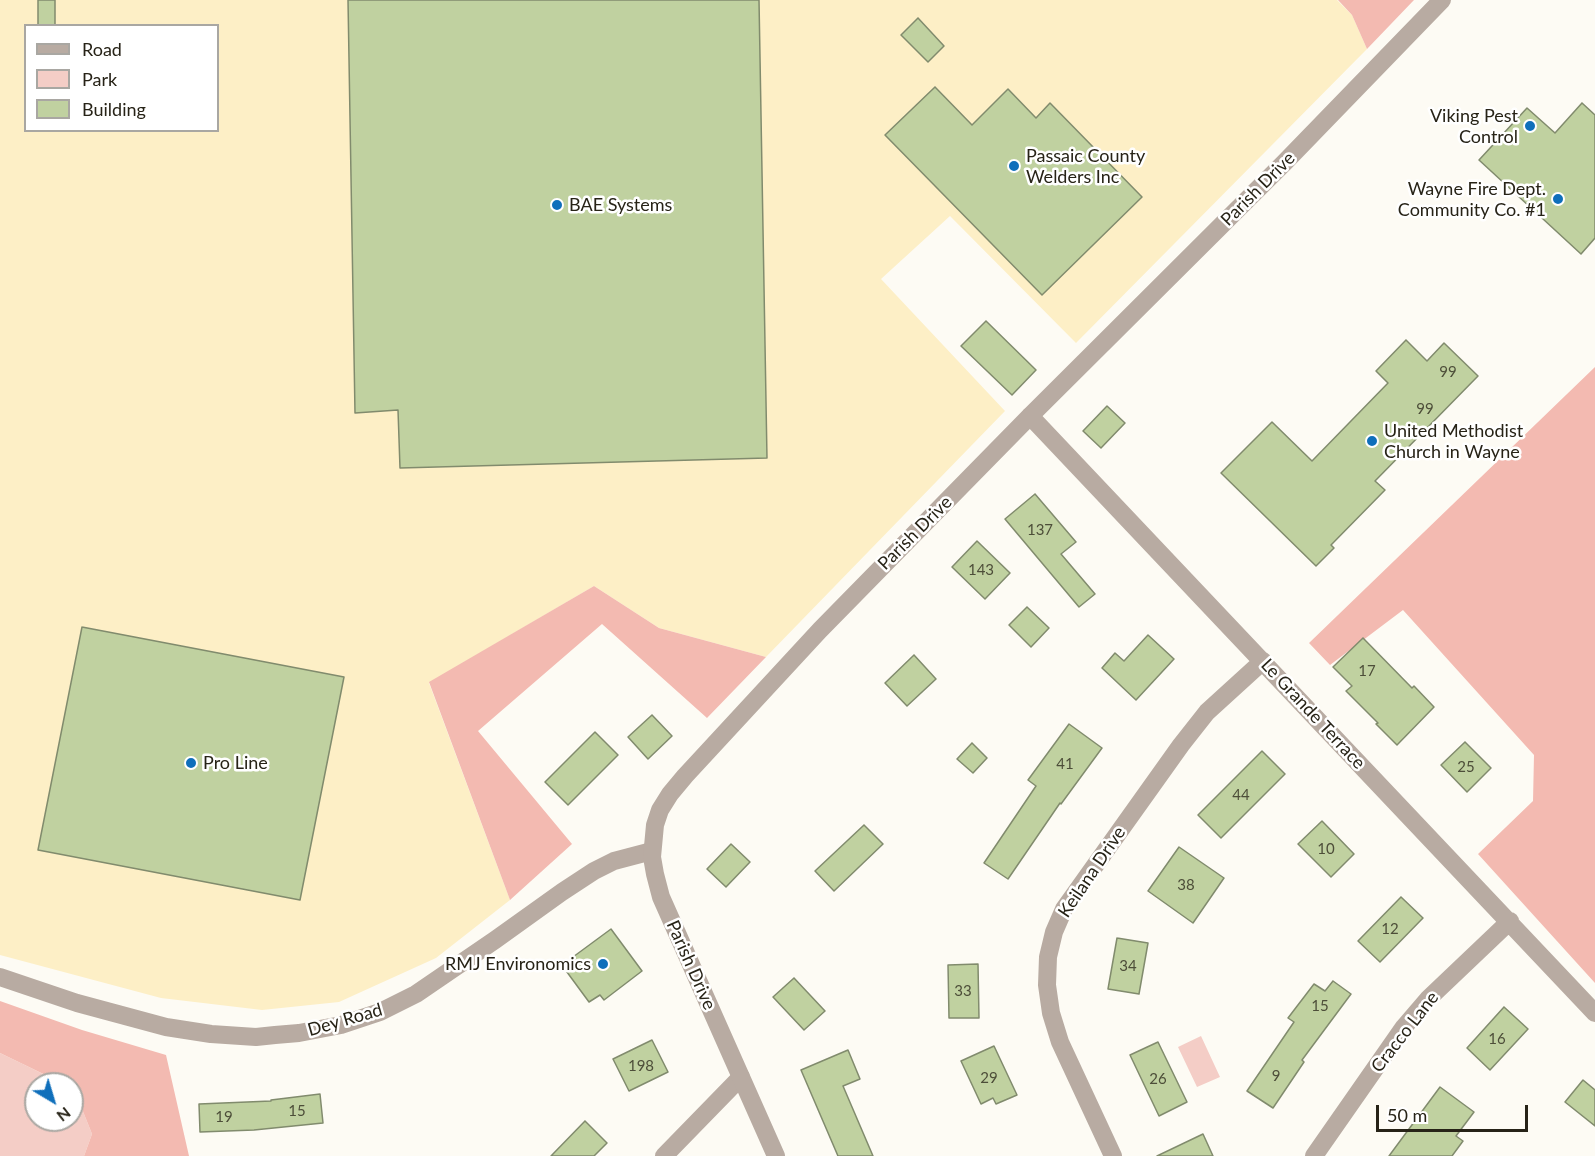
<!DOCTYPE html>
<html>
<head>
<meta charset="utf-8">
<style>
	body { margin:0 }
	#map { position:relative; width:1595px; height:1156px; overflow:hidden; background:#fdfbf4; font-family:Lato,sans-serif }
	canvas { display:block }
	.legend { position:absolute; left:24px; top:24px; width:195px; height:108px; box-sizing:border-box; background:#fff; border:2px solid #a9a7a2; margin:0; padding:8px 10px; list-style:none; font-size:18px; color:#272317 }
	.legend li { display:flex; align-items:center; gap:12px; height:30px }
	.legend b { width:30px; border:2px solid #a9a7a2 }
	.north { position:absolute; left:24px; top:1072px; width:60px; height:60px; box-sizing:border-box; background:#fff; border:2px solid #a9a7a2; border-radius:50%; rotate:142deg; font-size:16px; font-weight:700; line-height:24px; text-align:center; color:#272317 }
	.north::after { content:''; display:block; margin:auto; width:21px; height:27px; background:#0f6fbb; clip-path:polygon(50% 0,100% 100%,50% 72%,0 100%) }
	.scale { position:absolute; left:1376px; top:1105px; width:152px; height:27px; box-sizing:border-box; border:3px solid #272317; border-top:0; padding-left:8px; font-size:18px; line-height:21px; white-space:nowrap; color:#272317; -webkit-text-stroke:4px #fff; paint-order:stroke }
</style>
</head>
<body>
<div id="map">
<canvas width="1595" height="1156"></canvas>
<ul class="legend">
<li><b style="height:8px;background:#b8aba2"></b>Road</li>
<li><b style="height:16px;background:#f4cdc6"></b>Park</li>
<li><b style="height:16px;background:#c0d1a0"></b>Building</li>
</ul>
<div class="north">N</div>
<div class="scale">50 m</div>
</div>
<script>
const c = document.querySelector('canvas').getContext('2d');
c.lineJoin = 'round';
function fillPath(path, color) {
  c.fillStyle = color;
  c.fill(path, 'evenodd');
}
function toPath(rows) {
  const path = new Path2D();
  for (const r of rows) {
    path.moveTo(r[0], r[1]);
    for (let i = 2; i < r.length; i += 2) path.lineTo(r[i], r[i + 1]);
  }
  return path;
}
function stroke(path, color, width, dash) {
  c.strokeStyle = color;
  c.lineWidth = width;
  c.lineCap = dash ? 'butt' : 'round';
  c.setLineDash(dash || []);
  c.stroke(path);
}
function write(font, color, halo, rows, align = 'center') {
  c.font = font + ' Lato,sans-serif';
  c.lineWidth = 5;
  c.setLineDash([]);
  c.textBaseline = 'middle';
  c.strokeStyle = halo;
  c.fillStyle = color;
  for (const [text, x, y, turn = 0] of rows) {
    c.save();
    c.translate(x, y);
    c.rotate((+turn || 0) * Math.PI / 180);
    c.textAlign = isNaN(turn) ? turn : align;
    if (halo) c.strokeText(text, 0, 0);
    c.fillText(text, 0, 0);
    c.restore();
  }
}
const built = toPath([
	[0,0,1337,0,1352,15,1367,49,1076,343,950,216,881,279,1005,411,766,657,659,628,594,586,429,683,510,900,436,958,339,1002,262,1010,161,998,0,955],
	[26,26,218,26,218,130,26,130]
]);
const green = toPath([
	[1201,1036,1220,1077,1197,1087,1178,1047],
	[0,1053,64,1084,36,1084,36,1120,72,1120,72,1088,74,1089,92,1134,84,1156,0,1156]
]);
const forest = toPath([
	[1338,0,1414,0,1367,49,1352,15],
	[1595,367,1595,983,1478,854,1533,801,1534,755,1403,610,1330,665,1309,643],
	[594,586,659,628,766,657,707,718,602,624,478,731,572,844,510,900,429,682],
	[0,1001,82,1030,166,1055,189,1156,84,1156,92,1134,74,1089,72,1088,72,1084,64,1084,0,1053]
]);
const building = toPath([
	[38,0,55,0,55,26,38,26,38,0],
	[348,0,759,0,767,458,400,468,398,410,355,413,348,0],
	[918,18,944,46,928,62,901,35,918,18],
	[935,87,972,125,1008,89,1036,118,1050,103,1142,197,1042,295,885,135,935,87],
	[1582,103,1595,115,1595,238,1581,254,1479,160,1527,108,1555,133,1582,103],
	[986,321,1036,370,1012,395,961,346,986,321],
	[1406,340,1427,361,1444,343,1478,376,1375,481,1385,490,1331,545,1334,548,1316,566,1221,473,1272,422,1312,461,1388,383,1376,371,1406,340],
	[1107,406,1125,423,1101,448,1083,431,1107,406],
	[1035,494,1076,542,1061,554,1095,594,1079,607,1005,519,1035,494],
	[977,541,1010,573,985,599,952,567,977,541],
	[1027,607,1049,628,1031,647,1009,625,1027,607],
	[82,627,344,677,300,900,38,850,82,627],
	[1148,635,1174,659,1136,700,1102,668,1115,653,1124,661,1148,635],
	[1363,638,1412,688,1414,686,1434,707,1397,745,1376,724,1378,723,1346,691,1352,686,1333,667,1363,638],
	[914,655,936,679,907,706,885,683,914,655],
	[652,715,672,736,648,759,628,737,652,715],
	[1069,724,1102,748,1061,804,1060,803,1008,879,984,863,1036,786,1028,780,1069,724],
	[595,732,618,755,568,805,545,782,595,732],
	[1465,742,1491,768,1467,792,1441,765,1465,742],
	[972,743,987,758,973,773,957,759,972,743],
	[1262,751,1285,774,1221,838,1198,815,1262,751],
	[1322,821,1354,854,1331,877,1298,844,1322,821],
	[864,825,883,844,834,891,815,871,864,825],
	[731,844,750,862,726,887,707,869,731,844],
	[1179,847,1224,878,1193,923,1148,891,1179,847],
	[1401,897,1423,918,1380,962,1358,941,1401,897],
	[611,929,642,971,604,1000,600,995,589,1002,564,968,575,960,573,957,611,929],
	[1117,938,1148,943,1139,994,1108,989,1117,938],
	[978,964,979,1018,949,1018,948,965,978,964],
	[794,978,825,1011,804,1030,773,997,794,978],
	[1333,981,1351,994,1302,1060,1304,1062,1273,1108,1247,1091,1294,1022,1288,1018,1314,984,1325,991,1333,981],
	[1504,1007,1528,1029,1490,1070,1467,1048,1504,1007],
	[652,1040,668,1072,629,1091,613,1059,652,1040],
	[1158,1042,1187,1102,1159,1116,1130,1055,1158,1042],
	[994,1046,1017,1095,996,1104,993,1098,981,1104,961,1061,994,1046],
	[848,1050,860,1079,843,1086,873,1156,838,1156,801,1070,848,1050],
	[1583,1080,1595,1090,1595,1126,1565,1102,1583,1080],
	[1440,1087,1474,1112,1456,1136,1463,1141,1452,1156,1389,1156,1440,1087],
	[320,1094,323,1123,254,1130,200,1132,199,1104,271,1101,271,1100,320,1094],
	[585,1121,607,1143,594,1156,551,1156,585,1121],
	[1203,1134,1213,1156,1157,1156,1203,1134]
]);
const minor = toPath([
	[1030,416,1595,1013],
	[0,977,77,1003,166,1027,211,1034,256,1037,275,1035,299,1033,341,1025,380,1012,416,994,495,940,562,892,594,871,614,861,652,851],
	[664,1156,741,1077],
	[1113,1156,1060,1042,1051,1013,1047,985,1048,957,1054,932,1064,909,1181,745,1207,712,1263,661],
	[1314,1156,1404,1027,1428,999,1510,921]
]);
const tertiary = toPath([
	[776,1156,661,897,655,874,652,857,655,825,660,810,670,794,685,776,820,630,1030,416,1285,162,1442,0]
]);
const markers = [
	[1530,126,6,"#0f6fbb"],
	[1014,166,6,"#0f6fbb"],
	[1558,199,6,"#0f6fbb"],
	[557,205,6,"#0f6fbb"],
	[1372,441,6,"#0f6fbb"],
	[191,763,6,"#0f6fbb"],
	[603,964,6,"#0f6fbb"]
];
const numberNames = [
	["99",1448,372],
	["99",1425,409],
	["137",1040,530],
	["143",981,570],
	["17",1367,671],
	["41",1065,764],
	["25",1466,767],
	["44",1241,795],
	["10",1326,849],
	["38",1186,885],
	["12",1390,929],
	["34",1128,966],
	["33",963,991],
	["15",1320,1006],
	["16",1497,1039],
	["198",641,1066],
	["9",1276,1076],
	["29",989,1078],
	["26",1158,1079],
	["15",297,1111],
	["19",224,1117]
];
const poiNames = [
	["Viking Pest",1518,116,"right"],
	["Control",1518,137,"right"],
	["Passaic County",1026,156],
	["Welders Inc",1026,177],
	["Wayne Fire Dept.",1546,189,"right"],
	["Community Co. #1",1546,210,"right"],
	["BAE Systems",569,205],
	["United Methodist",1384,431],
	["Church in Wayne",1384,452],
	["Pro Line",203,763],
	["RMJ Environomics",591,964,"right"]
];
const streetNames = [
	["Parish Drive",1258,189,-45],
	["Parish Drive",915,533,-45],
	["Le Grande Terrace",1313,714,47],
	["Keilana Drive",1092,872,-56],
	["Parish Drive",691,965,66],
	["Dey Road",345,1020,-16],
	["Cracco Lane",1405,1032,-52]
];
fillPath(built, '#fdefc6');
fillPath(green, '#f4cdc6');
fillPath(forest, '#f3bab1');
fillPath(building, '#c0d1a0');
stroke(building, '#818b6d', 1.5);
stroke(minor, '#b8aba2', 18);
stroke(tertiary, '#b8aba2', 18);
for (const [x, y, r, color] of markers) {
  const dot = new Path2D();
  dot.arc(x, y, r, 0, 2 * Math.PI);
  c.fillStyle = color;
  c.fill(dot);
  stroke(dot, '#fff', 2);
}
write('15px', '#4d4e39', null, numberNames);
write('18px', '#272317', '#fff', poiNames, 'left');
write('18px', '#272317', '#fff', streetNames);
</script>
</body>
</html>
